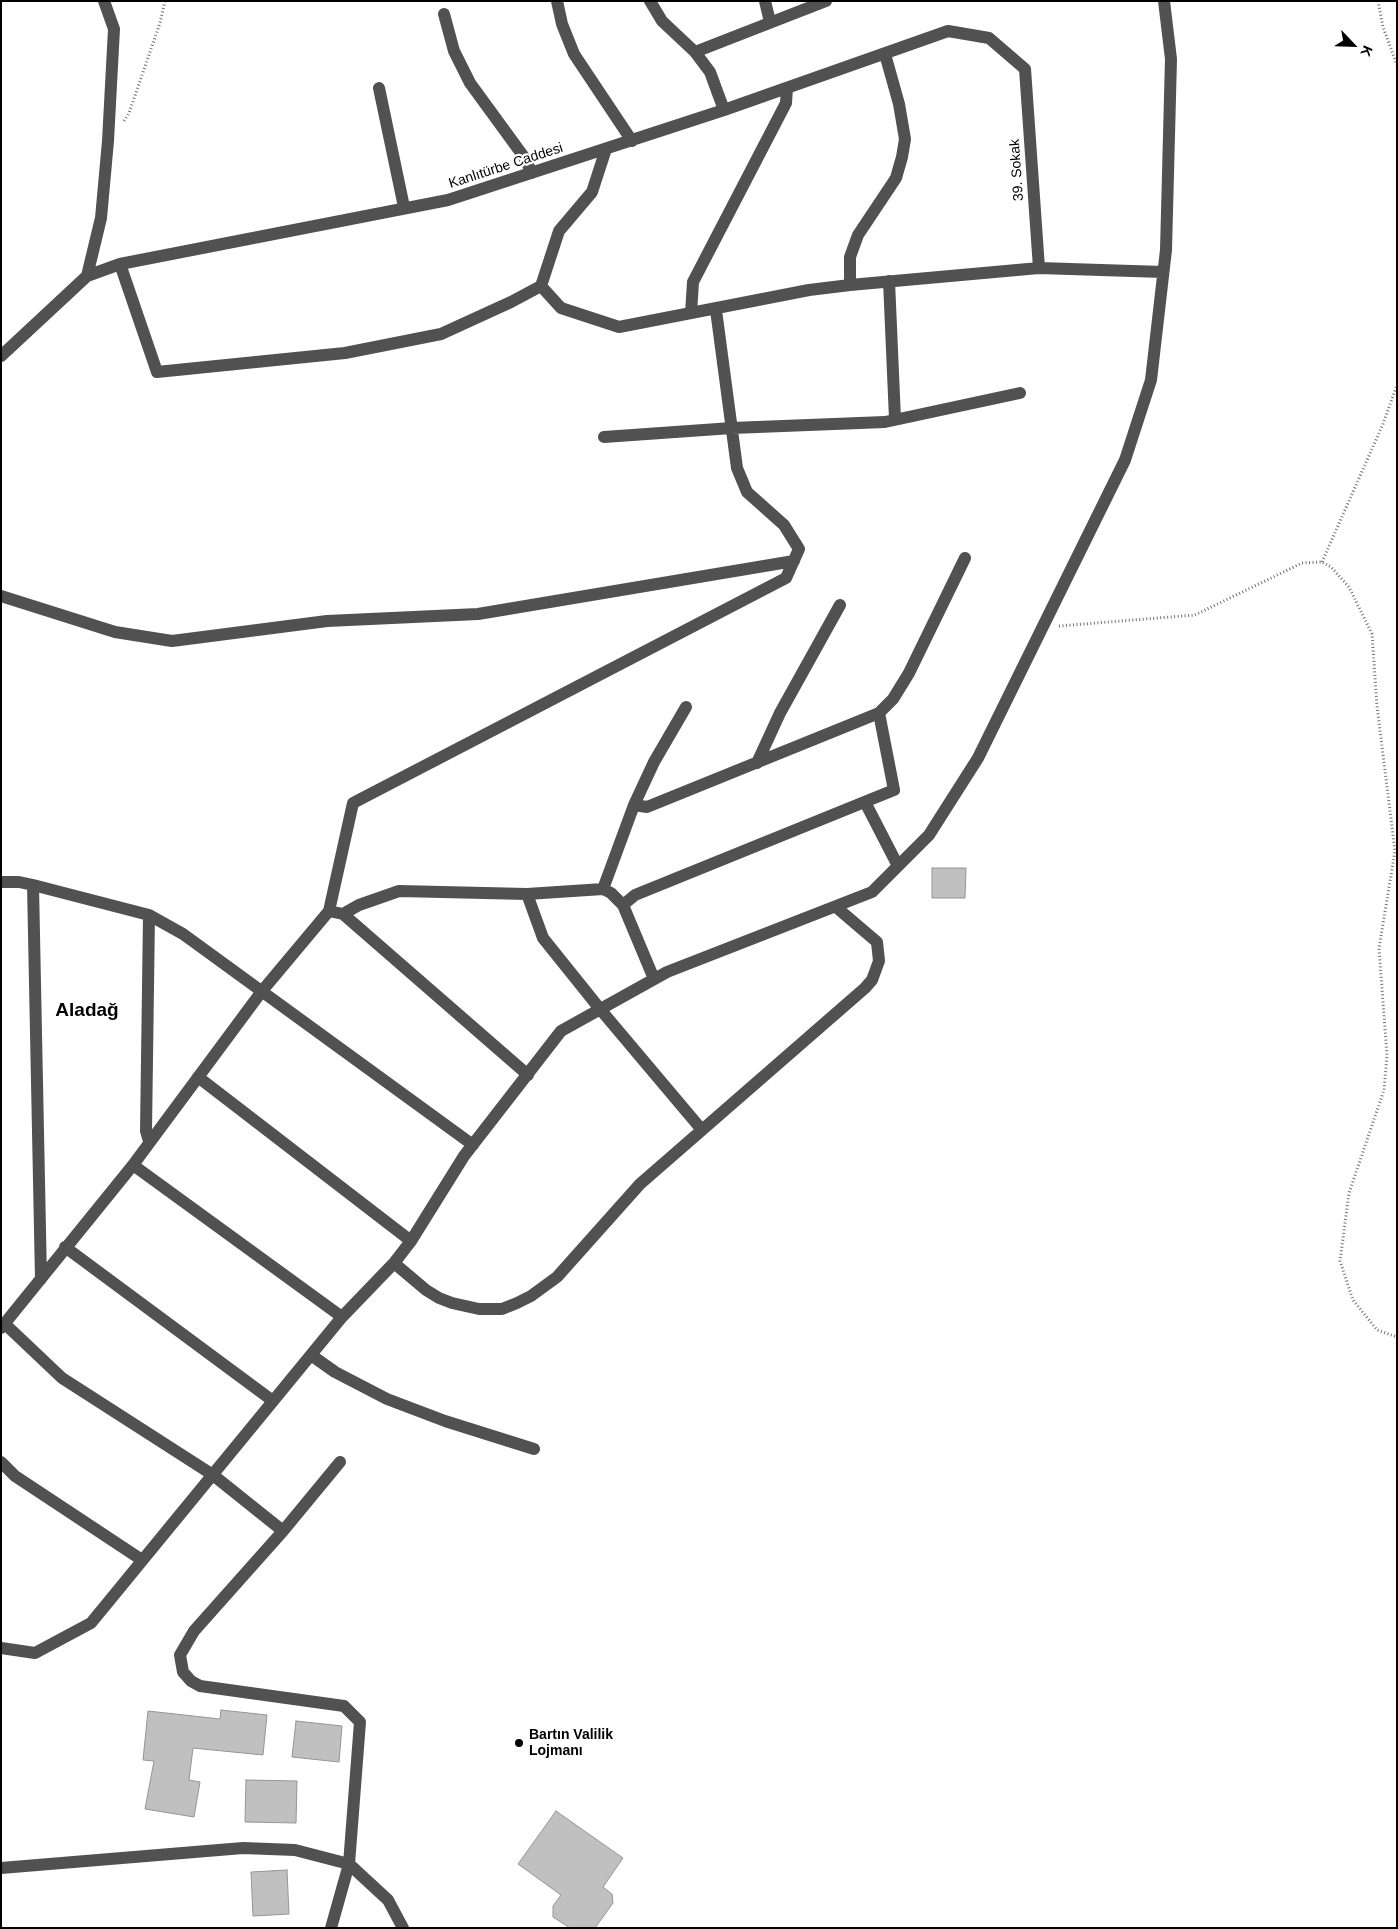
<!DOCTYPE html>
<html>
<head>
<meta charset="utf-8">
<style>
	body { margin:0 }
	#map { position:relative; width:1398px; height:1929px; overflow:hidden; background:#fff; font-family:Arial,sans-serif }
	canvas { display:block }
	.frame { position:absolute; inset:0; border:2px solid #000; pointer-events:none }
	.north { position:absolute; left:1328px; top:20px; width:50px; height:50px; -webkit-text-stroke:4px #fff; paint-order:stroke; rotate:114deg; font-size:14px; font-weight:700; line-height:20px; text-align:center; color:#000 }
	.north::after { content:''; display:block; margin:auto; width:18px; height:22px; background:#000; clip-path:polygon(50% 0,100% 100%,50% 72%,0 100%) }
</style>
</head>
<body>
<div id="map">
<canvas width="1398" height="1929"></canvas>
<div class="frame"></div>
<div class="north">K</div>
</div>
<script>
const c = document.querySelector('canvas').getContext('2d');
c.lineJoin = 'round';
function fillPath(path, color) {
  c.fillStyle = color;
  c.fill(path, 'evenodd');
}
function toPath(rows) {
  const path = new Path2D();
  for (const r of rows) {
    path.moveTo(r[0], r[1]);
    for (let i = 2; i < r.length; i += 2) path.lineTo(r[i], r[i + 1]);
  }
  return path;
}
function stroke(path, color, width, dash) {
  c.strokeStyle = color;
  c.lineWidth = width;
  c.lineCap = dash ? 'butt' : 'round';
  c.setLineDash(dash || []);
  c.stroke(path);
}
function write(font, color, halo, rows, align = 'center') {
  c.font = font + ' Arial,sans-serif';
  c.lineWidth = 4.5;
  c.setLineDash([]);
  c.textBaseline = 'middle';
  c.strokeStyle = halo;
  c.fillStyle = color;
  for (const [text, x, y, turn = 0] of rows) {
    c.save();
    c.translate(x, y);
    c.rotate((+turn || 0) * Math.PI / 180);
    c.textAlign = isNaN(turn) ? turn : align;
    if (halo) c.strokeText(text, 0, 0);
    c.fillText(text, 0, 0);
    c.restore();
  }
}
const building = toPath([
	[932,868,966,868,965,898,932,898,932,868],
	[221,1710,267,1715,263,1755,193,1748,189,1780,200,1782,194,1817,145,1809,154,1761,143,1760,148,1711,220,1719,221,1710],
	[296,1721,342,1726,339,1762,292,1757,296,1721],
	[246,1780,297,1781,296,1823,245,1822,246,1780],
	[556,1811,623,1858,603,1887,612,1894,613,1903,595,1928,570,1928,553,1917,553,1906,561,1895,518,1864,556,1811],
	[287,1870,289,1914,253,1916,251,1872,287,1870]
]);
const path = toPath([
	[1378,1,1383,27,1397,65],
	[124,121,129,113,160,23,165,1],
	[1322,562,1383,424,1397,385],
	[1059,626,1195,615,1302,563,1322,562,1331,567,1349,587,1372,634,1377,706,1395,851,1379,948,1387,1056,1384,1090,1349,1193,1340,1261,1353,1300,1377,1330,1397,1337]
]);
const minor = toPath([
	[557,1,562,24,574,54,632,141],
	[650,1,662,21,695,52,710,72,724,110],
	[765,1,770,22],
	[444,14,454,51,470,83,524,157,532,173],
	[695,52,826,1],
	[379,88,404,207],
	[120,264,157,372,345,353,441,334,511,302,541,286,559,231,592,192,606,149],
	[87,276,101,218,108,141,114,29,104,1],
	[889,281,895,419],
	[850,285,850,257,858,235,896,178,902,157,905,139,899,104,885,54],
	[541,286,561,308,619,327,809,290,850,285,1039,268,1163,272],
	[691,313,693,282,786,103,787,88],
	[1,356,87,276,120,264,448,200,724,110,948,31,989,38,1025,69,1039,268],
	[604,437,732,428,885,422,1020,393],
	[1,596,115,632,172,641,327,621,478,614,794,561],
	[757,763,780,713,840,605],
	[865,802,898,866],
	[634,805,647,807,879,713,893,699,909,673,965,558],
	[1,882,19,882,33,885,149,915,146,1131,149,1141],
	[33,885,41,1279],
	[603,889,634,805,654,762,686,707],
	[527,894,543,938,600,1009,702,1130],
	[623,905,635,895,894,790,879,713],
	[329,911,343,914,359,905,399,891,527,894,603,889,611,893,623,905,654,979],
	[343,914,528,1075],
	[149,915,183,934,473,1145],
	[198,1077,411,1241],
	[133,1165,342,1317],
	[65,1247,273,1401],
	[394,1263,426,1290,439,1298,452,1303,479,1309,502,1309,517,1303,531,1296,557,1277,640,1184,865,988,872,980,879,961,877,942,836,907],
	[5,1324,62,1378,213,1475,283,1531],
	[1,1328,133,1165,262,991,329,911,353,803,786,578,799,549,784,525,747,492,737,468,716,310],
	[311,1355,335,1372,387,1399,445,1421,534,1449],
	[1,1462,15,1476,142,1560],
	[1,1648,35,1653,91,1623,342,1317,394,1263,411,1241,464,1156,561,1031,667,972,872,892,929,835,978,758,1125,460,1151,380,1166,250,1171,59,1164,1],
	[1,1868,243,1848,295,1850,349,1864,388,1900,403,1928],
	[331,1928,349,1864,360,1722,344,1706,200,1686,191,1681,183,1672,180,1655,194,1631,283,1531,340,1462]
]);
const markers = [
	[519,1743,5,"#000"]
];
const streetNames = [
	["Kanlıtürbe Caddesi",506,166,-18],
	["39. Sokak",1017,170,-94]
];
const poiNames = [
	["Bartın Valilik",529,1735],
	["Lojmanı",529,1751]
];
const districtNames = [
	["Aladağ",87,1011]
];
fillPath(building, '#c0c0c0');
stroke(building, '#959595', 1);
stroke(path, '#737373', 3, [1, 2.5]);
stroke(minor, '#515151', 12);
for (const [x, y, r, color] of markers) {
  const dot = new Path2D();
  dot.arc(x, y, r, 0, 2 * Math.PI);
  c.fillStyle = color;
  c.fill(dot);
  stroke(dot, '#fff', 2);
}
write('14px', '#000', '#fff', streetNames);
write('bold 14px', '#000', '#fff', poiNames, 'left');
write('bold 19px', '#000', '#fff', districtNames);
</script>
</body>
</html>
